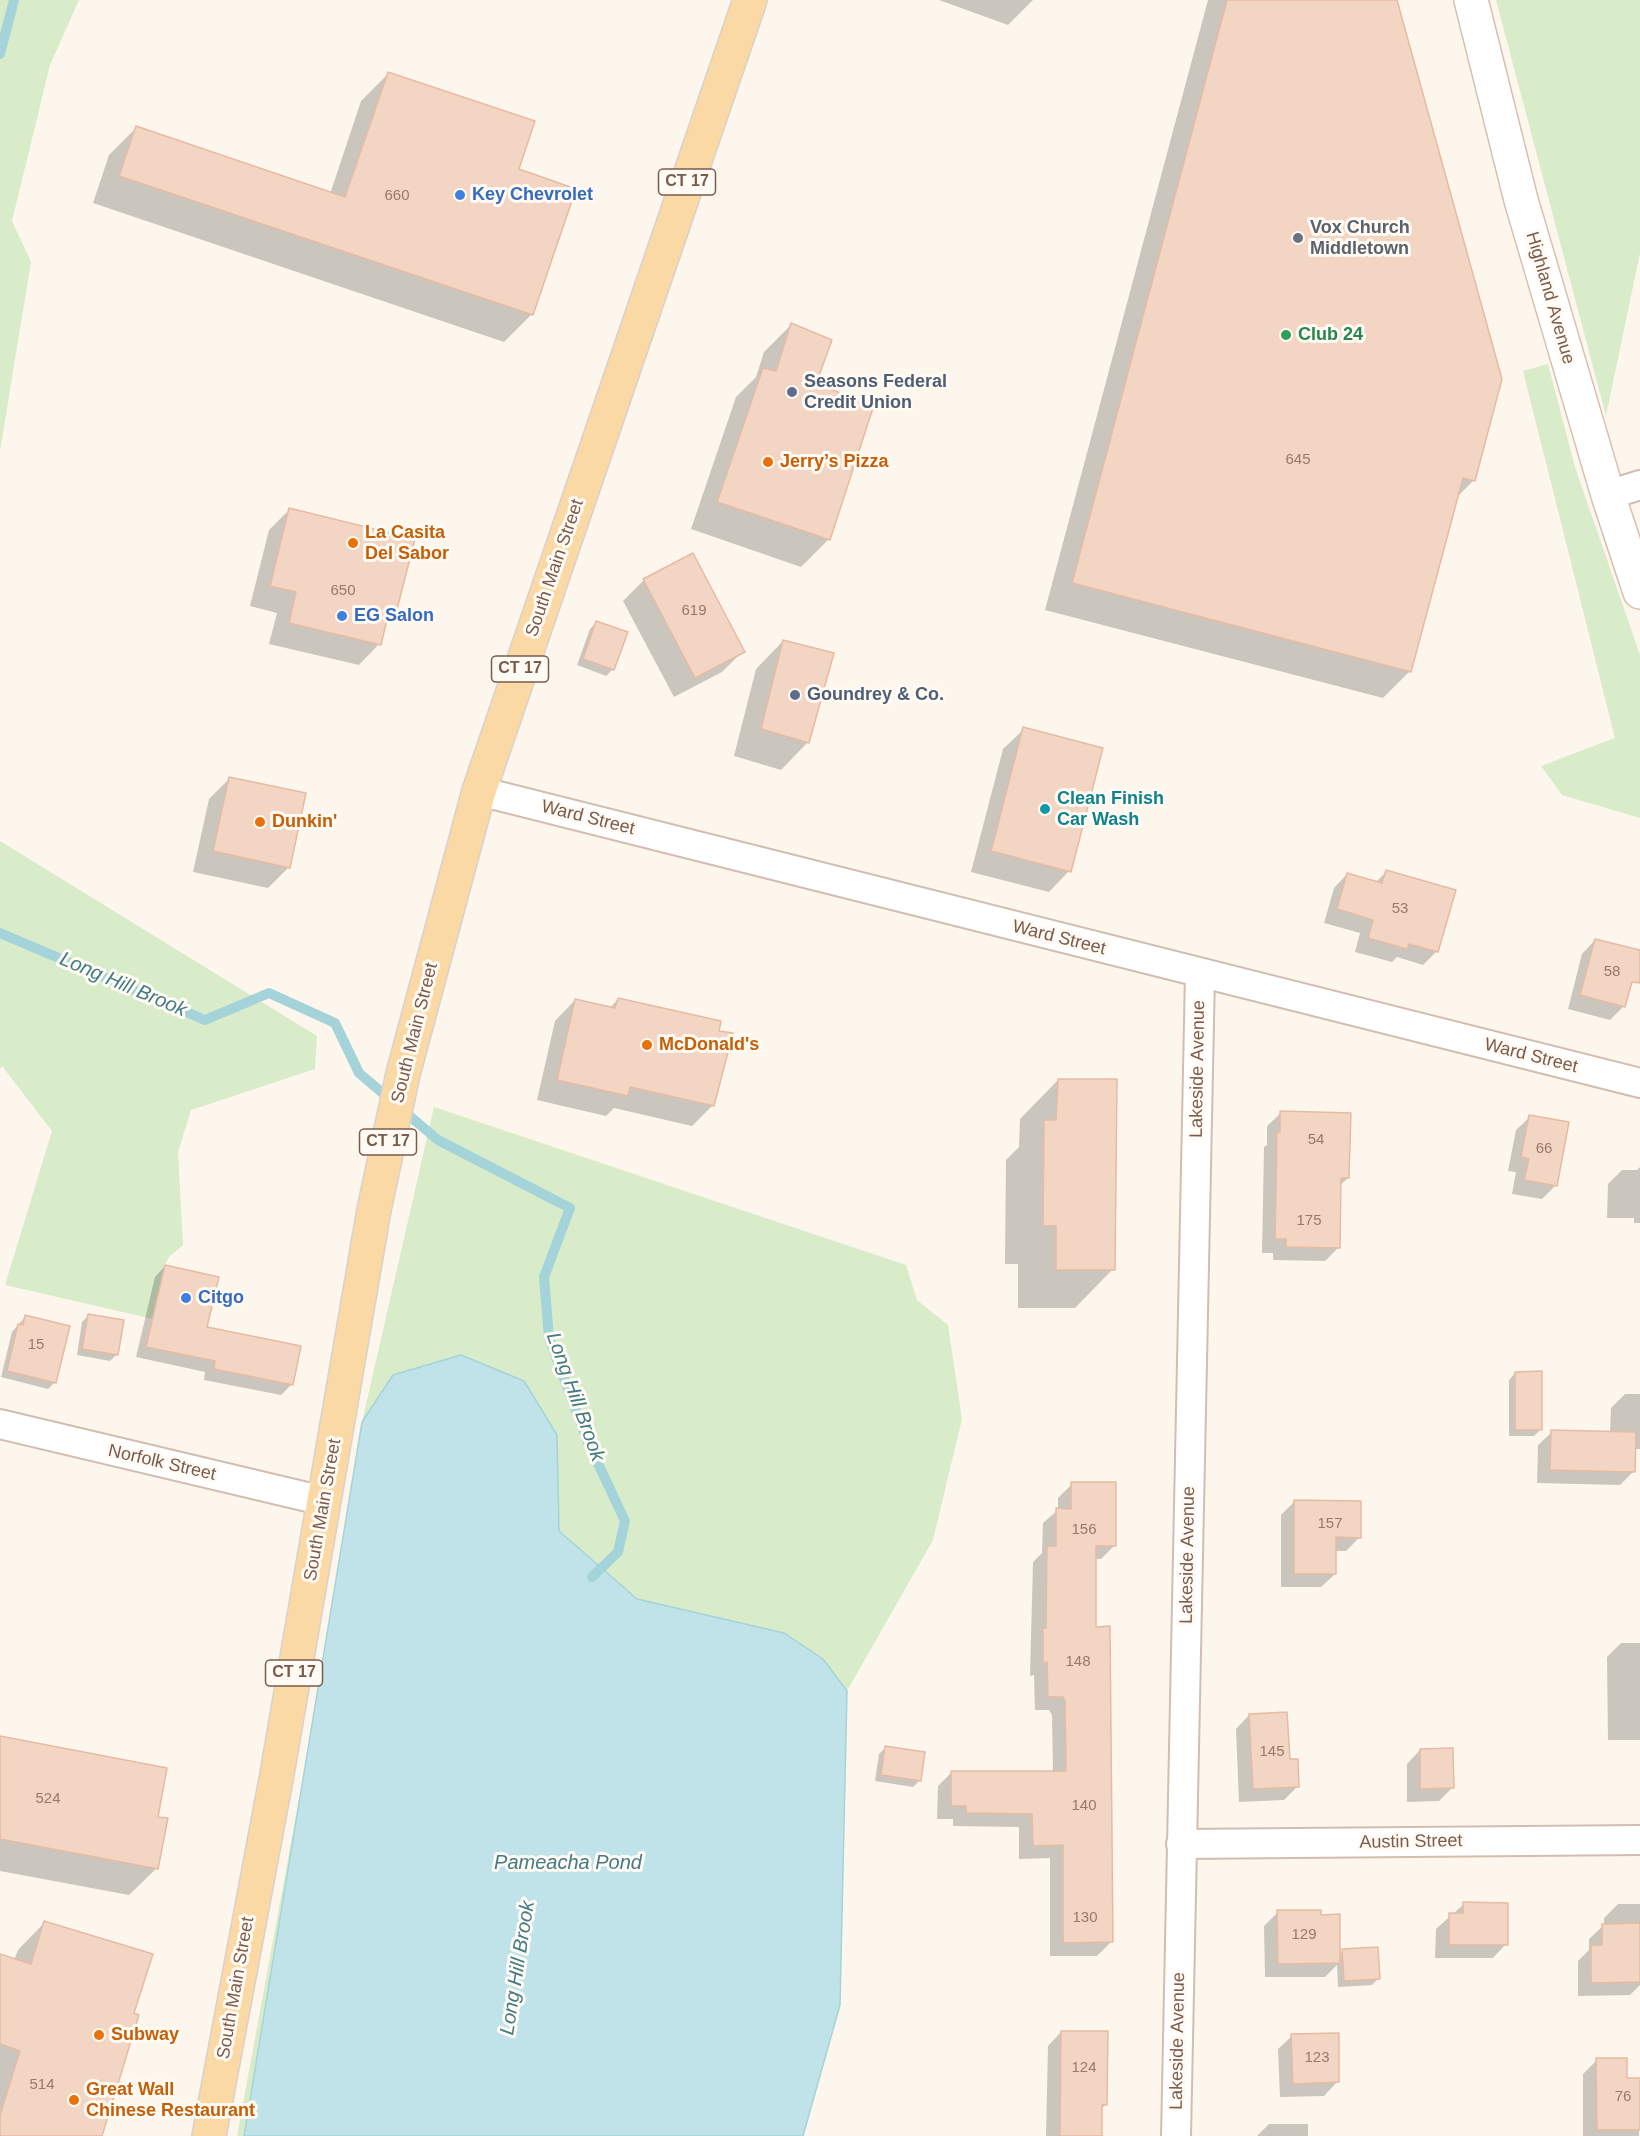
<!DOCTYPE html>
<html>
<head>
<meta charset="utf-8">
<style>
	body { margin:0 }
	canvas { display:block; background:#fdf6ec }
</style>
</head>
<body>
<canvas width="1640" height="2136"></canvas>
<script>
const c = document.querySelector('canvas').getContext('2d');
c.lineJoin = 'round';
function fillPath(path, color) {
  c.fillStyle = color;
  c.fill(path, 'evenodd');
}
function toPath(rows) {
  const path = new Path2D();
  for (const r of rows) {
    path.moveTo(r[0], r[1]);
    for (let i = 2; i < r.length; i += 2) path.lineTo(r[i], r[i + 1]);
  }
  return path;
}
function stroke(path, color, width, dash) {
  c.strokeStyle = color;
  c.lineWidth = width;
  c.lineCap = dash ? 'butt' : 'round';
  c.setLineDash(dash || []);
  c.stroke(path);
}
function write(font, color, halo, rows, align = 'center') {
  c.font = font + ' Arial,sans-serif';
  c.lineWidth = 6;
  c.setLineDash([]);
  c.textBaseline = 'middle';
  c.strokeStyle = halo;
  c.fillStyle = color;
  for (const [text, x, y, turn = 0] of rows) {
    c.save();
    c.translate(x, y);
    c.rotate((+turn || 0) * Math.PI / 180);
    c.textAlign = isNaN(turn) ? turn : align;
    if (halo) c.strokeText(text, 0, 0);
    c.fillText(text, 0, 0);
    c.restore();
  }
}
const green = toPath([
	[0,0,79,0,50,65,12,221,31,262,0,451],
	[1496,0,1640,0,1640,253,1606,416],
	[1548,364,1575,467,1640,655,1640,818,1562,795,1541,766,1615,738,1523,371],
	[0,841,317,1036,315,1069,191,1110,178,1152,183,1245,169,1257,165,1265,153,1319,5,1285,52,1131,2,1066,0,1069],
	[434,1107,906,1265,917,1300,948,1325,962,1419,933,1540,847,1691,823,1659,784,1633,637,1599,559,1531,557,1435,393,1375,362,1422],
	[306,1761,244,2136,237,2136]
]);
const water = toPath([
	[461,1355,524,1381,557,1435,559,1531,637,1599,784,1633,823,1659,847,1691,840,2005,803,2136,244,2136,362,1422,393,1375,461,1355]
]);
const shadow = toPath([
	[939,0,1033,0,1008,25],
	[1208,0,1396,0,1473,481,1456,498,1410,671,1383,698,1045,610],
	[389,73,517,170,574,190,531,315,504,342,93,203,109,155,136,128,330,194,361,101],
	[791,325,814,385,829,539,801,567,691,529,736,397,756,377,764,352],
	[290,509,393,616,383,626,379,644,359,665,269,644,277,613,250,606,269,530],
	[644,580,743,651,722,672,674,697,623,601],
	[597,622,613,669,606,676,577,665,590,629],
	[783,641,808,742,781,770,734,756,756,669],
	[1024,729,1069,871,1049,892,971,872,1003,749],
	[229,779,289,867,268,888,193,872,209,799],
	[1386,872,1437,951,1423,965,1397,957,1392,962,1355,952,1360,933,1324,923,1334,888,1347,874,1376,882],
	[1595,940,1624,1006,1610,1020,1568,1009,1582,954],
	[618,999,713,1105,692,1126,614,1108,606,1116,537,1100,555,1021,575,1000,610,1008],
	[1058,1080,1113,1269,1075,1308,1018,1308,1018,1264,1005,1264,1006,1160,1019,1147,1020,1119],
	[1281,1113,1348,1178,1340,1185,1339,1247,1325,1261,1273,1260,1273,1253,1262,1253,1264,1147,1267,1145,1267,1126],
	[1530,1117,1556,1185,1542,1199,1512,1194,1516,1172,1508,1171,1516,1130],
	[1640,1167,1640,1223,1634,1223,1634,1218,1607,1218,1608,1184,1622,1170,1637,1170],
	[165,1266,205,1328,299,1347,291,1385,281,1395,204,1380,205,1372,136,1357,155,1277],
	[89,1315,117,1354,110,1361,77,1355,82,1322],
	[25,1317,55,1382,48,1389,1,1377,12,1332],
	[1515,1373,1541,1429,1534,1436,1509,1436,1509,1380],
	[1625,1394,1640,1394,1640,1449,1634,1449,1634,1471,1620,1485,1537,1483,1538,1445,1552,1432,1610,1433,1611,1408],
	[1072,1484,1115,1545,1101,1559,1095,1559,1094,1628,1111,1942,1097,1956,1050,1956,1050,1858,1019,1859,1019,1827,953,1826,953,1819,937,1819,938,1786,952,1772,1053,1773,1052,1715,1049,1710,1035,1710,1034,1675,1030,1676,1033,1562,1042,1553,1043,1523,1058,1510,1058,1498],
	[1295,1501,1360,1537,1346,1551,1335,1551,1335,1574,1321,1587,1281,1587,1281,1515],
	[1621,1643,1640,1643,1640,1740,1608,1740,1607,1657],
	[1249,1715,1288,1761,1298,1786,1284,1800,1239,1802,1236,1729],
	[0,1738,156,1818,157,1868,129,1895,0,1871],
	[886,1747,920,1780,913,1787,875,1781,879,1754],
	[1420,1750,1452,1788,1439,1801,1407,1802,1407,1764],
	[1464,1904,1506,1944,1493,1958,1435,1958,1436,1929],
	[1618,1904,1640,1904,1640,1985,1630,1995,1578,1996,1578,1961,1589,1950,1589,1939,1604,1925,1604,1918],
	[1278,1912,1320,1916,1339,1955,1343,1950,1378,1979,1372,1985,1338,1987,1337,1965,1325,1977,1265,1977,1264,1926],
	[45,1922,132,2014,101,2136,0,2136,0,1956,14,1960,18,1950],
	[1061,2032,1106,2104,1101,2109,1101,2136,1046,2136,1048,2046],
	[1292,2036,1337,2082,1324,2096,1280,2097,1278,2049],
	[1597,2060,1626,2079,1640,2079,1639,2136,1583,2136,1583,2074],
	[1269,2124,1308,2124,1308,2136,1257,2136]
]);
const stream = toPath([
	[0,54,14,0],
	[0,933,205,1020,269,993,335,1023,359,1073,438,1140,570,1208,544,1277,549,1338,587,1440,625,1521,618,1552,592,1577]
]);
const building = toPath([
	[1227,0,1397,0,1502,379,1475,481,1463,478,1411,672,1072,583,1227,0],
	[388,72,535,121,519,169,576,189,533,315,119,176,136,126,345,197,388,72],
	[791,323,832,340,816,384,874,405,830,540,717,502,763,368,776,371,791,323],
	[289,508,415,539,395,617,388,615,381,645,289,623,296,592,270,586,289,508],
	[693,553,745,652,695,678,643,579,693,553],
	[596,621,628,632,614,670,583,659,596,621],
	[783,640,834,653,809,743,761,729,783,640],
	[1023,727,1103,748,1071,872,991,851,1023,727],
	[229,777,306,793,290,868,213,851,229,777],
	[1386,870,1456,890,1438,952,1409,944,1407,949,1368,938,1373,920,1337,909,1347,873,1382,883,1386,870],
	[1595,939,1640,950,1640,983,1632,982,1625,1007,1580,995,1595,939],
	[618,998,721,1021,719,1031,733,1033,714,1106,630,1087,628,1096,557,1080,575,999,615,1008,618,998],
	[1058,1079,1117,1079,1115,1270,1056,1270,1056,1226,1043,1226,1044,1120,1056,1120,1058,1079],
	[1280,1111,1351,1113,1349,1178,1341,1178,1340,1248,1286,1247,1286,1239,1275,1239,1277,1132,1280,1132,1280,1111],
	[1529,1115,1569,1122,1557,1186,1524,1180,1529,1159,1521,1157,1529,1115],
	[165,1265,219,1277,207,1327,301,1346,293,1385,214,1369,215,1361,146,1347,165,1265],
	[88,1314,124,1320,118,1355,82,1349,88,1314],
	[25,1315,70,1326,56,1383,7,1371,18,1324,23,1325,25,1315],
	[1542,1371,1542,1430,1515,1430,1515,1372,1542,1371],
	[1551,1430,1636,1432,1635,1472,1550,1470,1551,1430],
	[1071,1482,1116,1482,1116,1546,1096,1546,1096,1627,1110,1626,1113,1942,1063,1943,1063,1845,1033,1846,1032,1814,966,1813,966,1806,951,1806,951,1771,1066,1771,1065,1701,1063,1697,1048,1697,1047,1662,1043,1663,1043,1628,1046,1628,1047,1546,1056,1546,1056,1508,1071,1509,1071,1482],
	[1294,1500,1361,1501,1361,1538,1336,1537,1336,1574,1294,1574,1294,1500],
	[1287,1712,1290,1759,1298,1759,1299,1787,1253,1789,1249,1714,1287,1712],
	[0,1736,167,1768,158,1817,168,1818,158,1869,0,1839,0,1736],
	[885,1746,925,1752,921,1781,881,1775,885,1746],
	[1453,1748,1454,1788,1420,1789,1420,1749,1453,1748],
	[1463,1902,1508,1903,1508,1945,1449,1945,1449,1913,1463,1913,1463,1902],
	[1277,1910,1321,1910,1321,1915,1340,1914,1340,1963,1278,1964,1277,1910],
	[44,1921,153,1954,134,2013,139,2015,102,2136,0,2136,0,2115,20,2051,0,2044,0,1954,31,1964,44,1921],
	[1640,1923,1640,1982,1591,1983,1591,1945,1602,1945,1602,1924,1640,1923],
	[1378,1947,1380,1979,1344,1981,1342,1949,1378,1947],
	[1061,2031,1108,2031,1107,2105,1102,2105,1102,2136,1060,2136,1061,2031],
	[1339,2033,1339,2082,1293,2084,1291,2034,1339,2033],
	[1596,2058,1627,2058,1627,2078,1640,2078,1640,2130,1597,2130,1596,2058]
]);
const street = toPath([
	[1608,495,1640,485],
	[479,791,1640,1083],
	[0,1424,324,1501],
	[1181,1844,1640,1840],
	[1176,2136,1200,974]
]);
const secondary = toPath([
	[1471,0,1521,200,1608,495,1640,592]
]);
const primary = toPath([
	[209,2136,277,1774,374,1210,403,1074,479,791,750,0]
]);
const markers = [
	[460,195,6,"#3f7fe0"],
	[1298,238,6,"#6b7280"],
	[1286,335,6,"#2e9e5b"],
	[792,392,6,"#5c6f8a"],
	[768,462,6,"#e8710a"],
	[353,543,6,"#e8710a"],
	[342,616,6,"#3f7fe0"],
	[795,695,6,"#5c6f8a"],
	[1045,809,6,"#0f9aa8"],
	[260,822,6,"#e8710a"],
	[647,1045,6,"#e8710a"],
	[186,1298,6,"#3f7fe0"],
	[99,2035,6,"#e8710a"],
	[74,2100,6,"#e8710a"]
];
const numberNames = [
	["660",397,196],
	["645",1298,460],
	["650",343,591],
	["619",694,611],
	["53",1400,909],
	["58",1612,972],
	["54",1316,1140],
	["66",1544,1149],
	["175",1309,1221],
	["15",36,1345],
	["157",1330,1524],
	["156",1084,1530],
	["148",1078,1662],
	["145",1272,1752],
	["524",48,1799],
	["140",1084,1806],
	["130",1085,1918],
	["129",1304,1935],
	["123",1317,2058],
	["124",1084,2068],
	["514",42,2085],
	["76",1623,2097]
];
const shields = [
	[687,182,57],
	[520,669,57],
	[388,1142,57],
	[294,1673,57]
];
const shieldNames = [
	["CT 17",687,182],
	["CT 17",520,669],
	["CT 17",388,1142],
	["CT 17",294,1673]
];
const shopNames = [
	["Key Chevrolet",472,195],
	["EG Salon",354,616],
	["Citgo",198,1298]
];
const worshipNames = [
	["Vox Church",1310,228],
	["Middletown",1310,249]
];
const streetNames = [
	["Highland Avenue",1550,298,74],
	["South Main Street",555,568,-71],
	["Ward Street",588,818,14],
	["Ward Street",1059,938,14],
	["South Main Street",415,1033,-76],
	["Ward Street",1531,1056,14],
	["Lakeside Avenue",1198,1069,-89],
	["Norfolk Street",162,1463,13],
	["South Main Street",323,1510,-80],
	["Lakeside Avenue",1188,1555,-89],
	["Austin Street",1411,1842,-1],
	["South Main Street",236,1988,-80],
	["Lakeside Avenue",1178,2041,-89]
];
const leisureNames = [
	["Club 24",1298,335]
];
const serviceNames = [
	["Seasons Federal",804,382],
	["Credit Union",804,403],
	["Goundrey & Co.",807,695]
];
const foodNames = [
	["Jerry’s Pizza",780,462],
	["La Casita",365,533],
	["Del Sabor",365,554],
	["Dunkin'",272,822],
	["McDonald's",659,1045],
	["Subway",111,2035],
	["Great Wall",86,2090],
	["Chinese Restaurant",86,2111]
];
const cultureNames = [
	["Clean Finish",1057,799],
	["Car Wash",1057,820]
];
const waterNames = [
	["Long Hill Brook",123,985,23],
	["Long Hill Brook",575,1397,70],
	["Pameacha Pond",568,1863],
	["Long Hill Brook",518,1968,-81]
];
fillPath(green, '#d8ecc9');
fillPath(water, '#bfe3e8');
stroke(water, '#a5d3da', 1.5);
fillPath(shadow, '#0003');
stroke(stream, '#a5d3da', 10);
fillPath(building, '#f3d5c3');
stroke(building, '#e6bba3', 1.5);
stroke(street, '#d1beb0', 32);
stroke(secondary, '#d6c0b0', 36);
stroke(primary, '#dad1cd', 36);
stroke(street, '#fff', 28);
stroke(secondary, '#fff', 33);
stroke(primary, '#fbd9a5', 33);
for (const [x, y, r, color] of markers) {
  const dot = new Path2D();
  dot.arc(x, y, r, 0, 2 * Math.PI);
  c.fillStyle = color;
  c.fill(dot);
  stroke(dot, '#fffaf3', 2);
}
write('15px', '#987a6a', null, numberNames);
for (const [x, y, w] of shields) {
  const box = new Path2D();
  box.roundRect(x - w / 2, y - 13, w, 26, 4.5);
  c.fillStyle = '#fffaf3';
  c.fill(box);
  stroke(box, '#7a5c4d', 1.5);
}
write('bold 16px', '#7a5c4d', null, shieldNames);
write('bold 18px', '#366cbe', '#fffaf3', shopNames, 'left');
write('bold 18px', '#5b616d', '#fffaf3', worshipNames, 'left');
write('18px', '#7a5c4d', '#fffaf3', streetNames);
write('bold 18px', '#27864d', '#fffaf3', leisureNames, 'left');
write('bold 18px', '#4e5e75', '#fffaf3', serviceNames, 'left');
write('bold 18px', '#c56008', '#fffaf3', foodNames, 'left');
write('bold 18px', '#0d838f', '#fffaf3', cultureNames, 'left');
write('italic 20px', '#437c86', '#fffaf3', waterNames);
</script>
</body>
</html>
